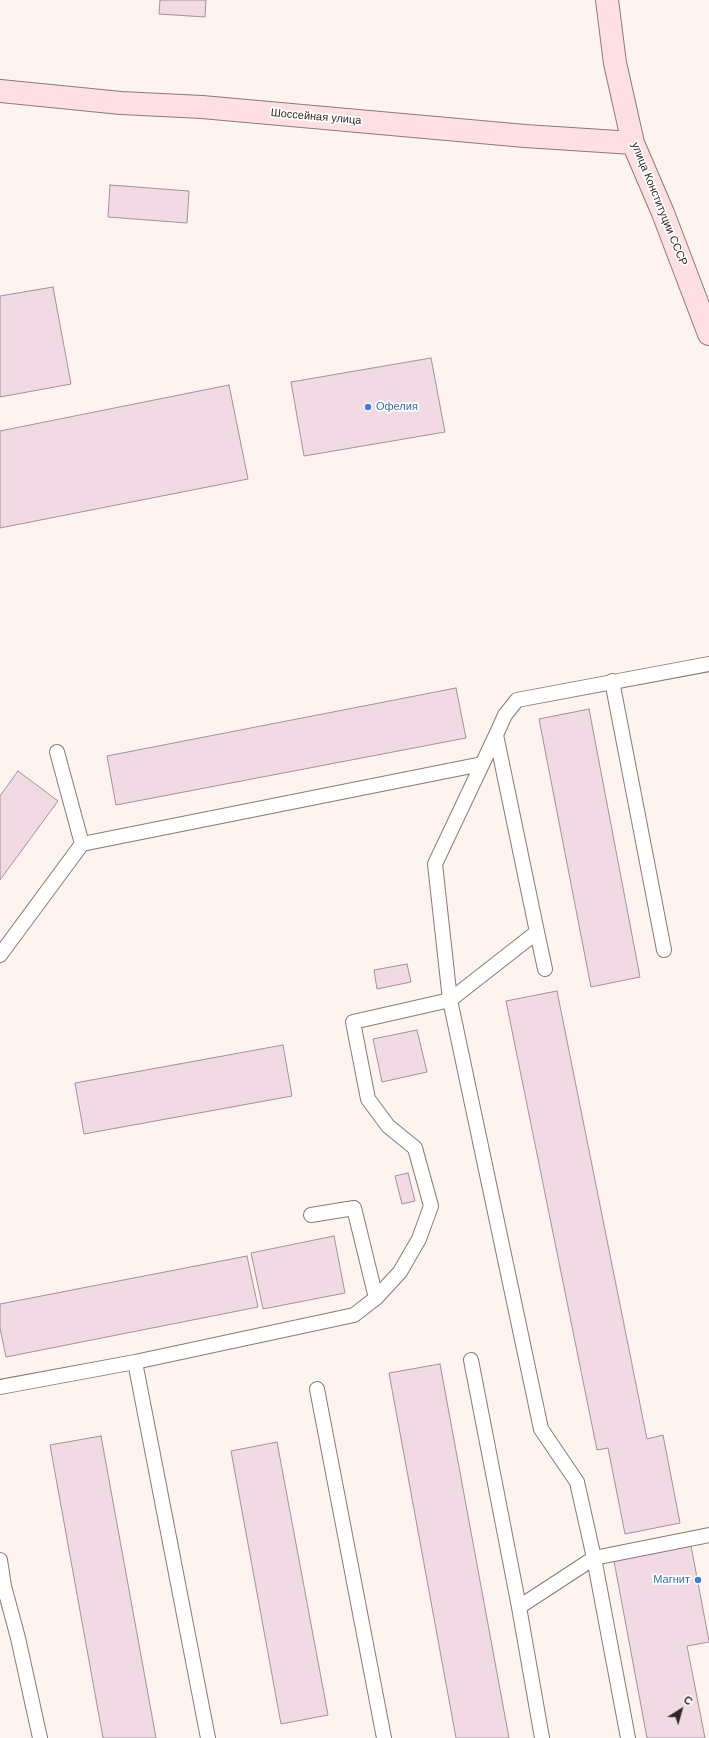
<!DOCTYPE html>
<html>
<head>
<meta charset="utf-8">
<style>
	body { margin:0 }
	#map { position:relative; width:709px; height:1738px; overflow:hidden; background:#fdf4f0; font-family:Arial,sans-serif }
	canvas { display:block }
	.north { position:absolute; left:661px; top:1690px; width:40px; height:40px; -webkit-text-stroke:3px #fff; paint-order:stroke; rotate:37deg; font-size:11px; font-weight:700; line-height:16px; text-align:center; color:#302824 }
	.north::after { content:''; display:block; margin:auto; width:14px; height:18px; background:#302824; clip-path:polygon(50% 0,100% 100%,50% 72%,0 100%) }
</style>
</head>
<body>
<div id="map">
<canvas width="709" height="1738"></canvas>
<div class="north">С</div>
</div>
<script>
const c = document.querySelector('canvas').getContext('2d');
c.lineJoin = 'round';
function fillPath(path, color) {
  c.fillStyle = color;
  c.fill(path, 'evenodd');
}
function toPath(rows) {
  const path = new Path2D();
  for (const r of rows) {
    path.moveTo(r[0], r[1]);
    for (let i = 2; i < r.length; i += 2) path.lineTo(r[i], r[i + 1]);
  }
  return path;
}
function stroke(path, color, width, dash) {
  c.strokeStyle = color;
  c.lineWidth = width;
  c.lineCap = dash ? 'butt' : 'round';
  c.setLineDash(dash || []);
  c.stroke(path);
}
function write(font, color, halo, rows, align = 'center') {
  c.font = font + ' Arial,sans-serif';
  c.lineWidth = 3.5;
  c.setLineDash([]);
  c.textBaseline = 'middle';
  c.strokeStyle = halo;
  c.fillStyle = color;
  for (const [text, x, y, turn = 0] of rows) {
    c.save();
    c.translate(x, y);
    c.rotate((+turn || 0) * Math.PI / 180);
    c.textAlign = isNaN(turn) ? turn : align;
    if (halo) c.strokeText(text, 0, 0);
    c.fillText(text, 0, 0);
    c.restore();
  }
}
const building = toPath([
	[160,0,206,0,205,17,159,14,160,0],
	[110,185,189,191,187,223,108,217,110,185],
	[53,287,71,384,0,397,0,296,53,287],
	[431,358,445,432,304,456,291,382,431,358],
	[229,385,248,479,0,528,0,431,229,385],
	[456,688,466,738,116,805,107,756,456,688],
	[589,709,640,977,591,987,539,719,589,709],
	[18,771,58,801,0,880,0,796,18,771],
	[407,964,411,982,377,989,374,970,407,964],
	[557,991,647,1439,663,1435,680,1523,625,1534,608,1448,597,1450,506,1001,557,991],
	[417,1030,427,1072,382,1082,373,1039,417,1030],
	[283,1045,292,1096,84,1134,75,1083,283,1045],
	[408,1173,415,1201,402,1204,395,1176,408,1173],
	[334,1236,345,1293,263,1309,251,1253,334,1236],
	[247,1256,258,1307,6,1357,0,1328,0,1304,247,1256],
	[440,1364,509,1738,456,1738,389,1373,440,1364],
	[101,1436,156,1738,103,1738,50,1445,101,1436],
	[277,1442,328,1715,281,1724,231,1451,277,1442],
	[691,1546,709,1641,709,1642,687,1646,705,1738,647,1738,614,1561,691,1546]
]);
const lane = toPath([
	[612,681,664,950],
	[496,735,435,864,450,1000,541,1429,577,1482,594,1558,628,1738],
	[57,752,82,844],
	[537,932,545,969],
	[0,955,82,844,482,764],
	[311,1215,354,1208,376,1298],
	[471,1360,519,1607],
	[135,1362,208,1738],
	[0,1387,135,1362,354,1315,376,1298,400,1272,419,1239,431,1206,415,1148,388,1126,368,1099,353,1022,450,1000,537,932,496,735,505,715,517,700,709,664],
	[317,1389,384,1738],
	[0,1560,4,1586,18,1638,40,1738],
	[542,1738,519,1607,594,1558,709,1535]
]);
const secondary = toPath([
	[607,0,615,63,633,143,663,213,709,334],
	[0,91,121,103,202,107,525,136,633,143]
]);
const markers = [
	[368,407,4,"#3f7fe0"],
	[698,1580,4,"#3f7fe0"]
];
const streetNames = [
	["Шоссейная улица",316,117,5],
	["улица Конституции СССР",659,204,68]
];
const shopNames = [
	["Офелия",376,407],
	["Магнит",690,1580,"right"]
];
fillPath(building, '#f1dae3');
stroke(building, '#a59098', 1);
stroke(lane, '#8d7a71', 16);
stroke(secondary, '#8d7a71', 24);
stroke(lane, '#fff', 14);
stroke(secondary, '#ffe0e2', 22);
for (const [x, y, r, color] of markers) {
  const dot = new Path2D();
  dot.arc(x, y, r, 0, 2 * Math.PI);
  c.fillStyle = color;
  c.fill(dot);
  stroke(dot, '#fff', 1.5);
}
write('11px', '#302824', '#fff', streetNames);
write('11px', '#366cbe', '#fff', shopNames, 'left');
</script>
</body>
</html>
